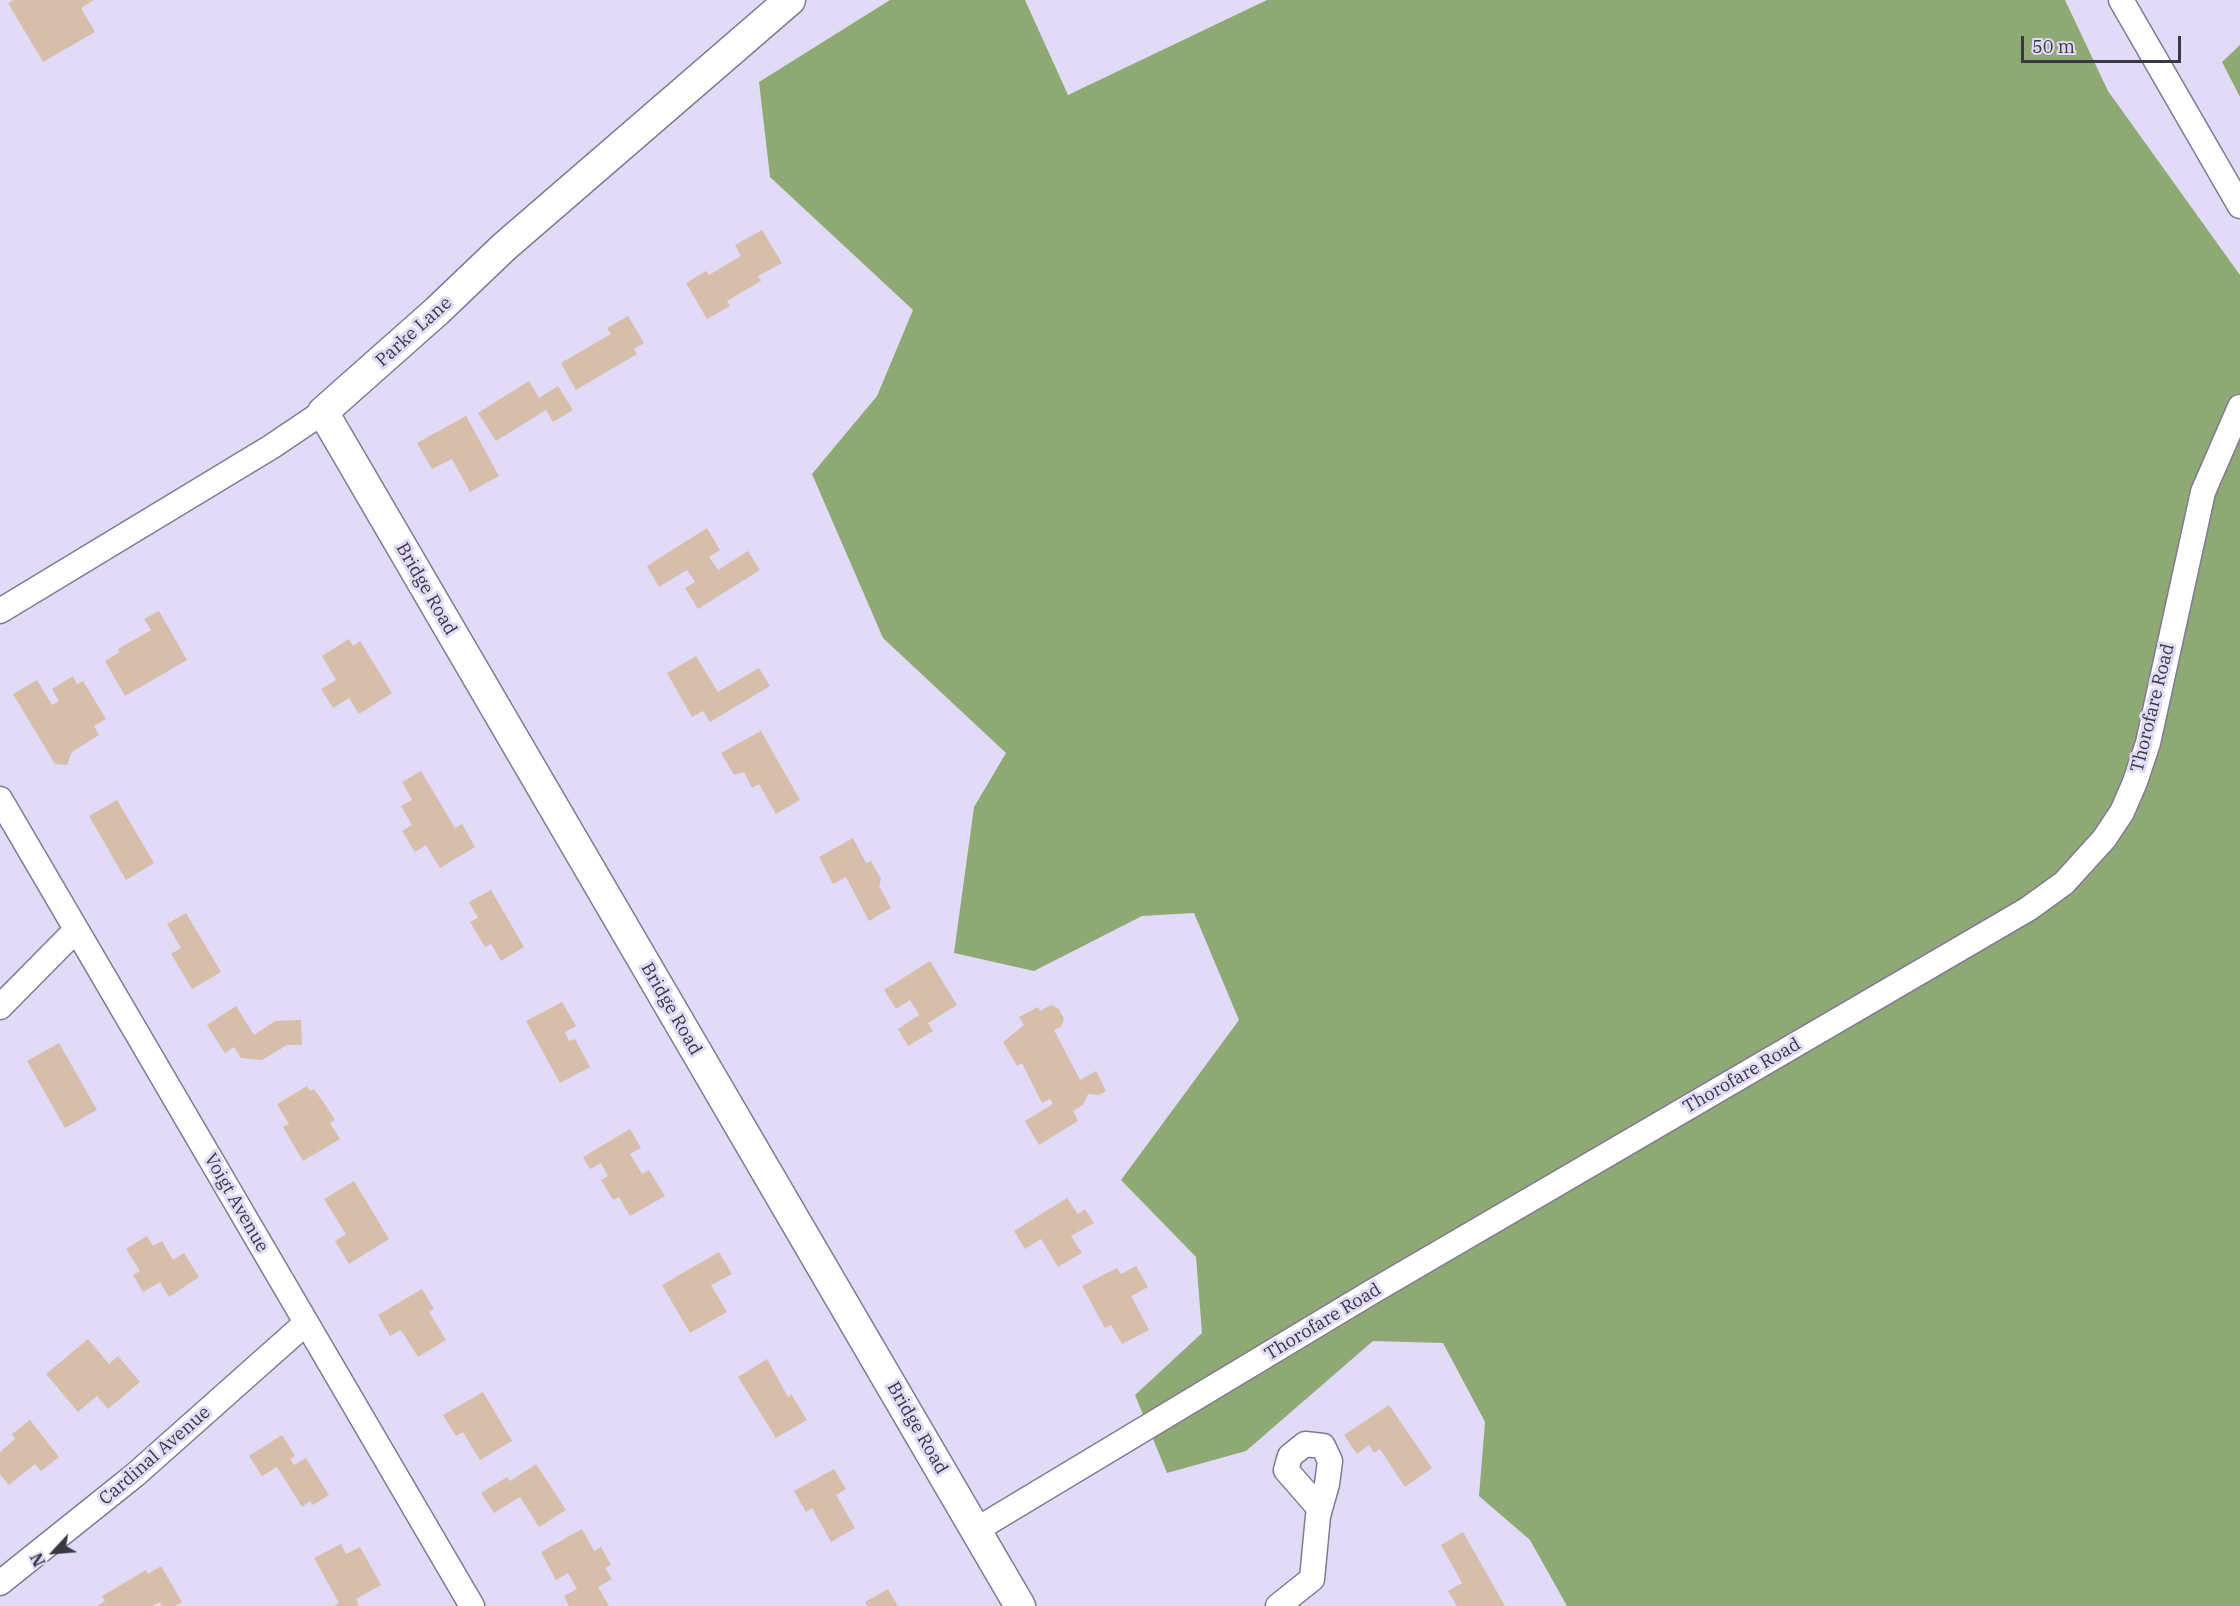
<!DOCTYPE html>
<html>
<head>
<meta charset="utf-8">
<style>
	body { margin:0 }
	#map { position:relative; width:2240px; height:1606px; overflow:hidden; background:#e2dbf8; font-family:"IBM Plex Serif",serif }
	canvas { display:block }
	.north { position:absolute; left:24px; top:1522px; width:60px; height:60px; -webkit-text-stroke:4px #e2dbf8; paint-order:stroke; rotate:244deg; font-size:16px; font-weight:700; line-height:24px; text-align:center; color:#3a3742 }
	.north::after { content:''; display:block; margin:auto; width:21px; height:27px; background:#3a3742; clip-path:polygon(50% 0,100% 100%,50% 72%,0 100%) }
	.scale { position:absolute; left:2021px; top:36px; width:160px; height:27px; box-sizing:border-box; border:3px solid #3a3742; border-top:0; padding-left:8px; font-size:18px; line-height:21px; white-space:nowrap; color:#3a3742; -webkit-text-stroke:4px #e2dbf8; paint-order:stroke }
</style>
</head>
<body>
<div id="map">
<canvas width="2240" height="1606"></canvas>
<div class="north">N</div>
<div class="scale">50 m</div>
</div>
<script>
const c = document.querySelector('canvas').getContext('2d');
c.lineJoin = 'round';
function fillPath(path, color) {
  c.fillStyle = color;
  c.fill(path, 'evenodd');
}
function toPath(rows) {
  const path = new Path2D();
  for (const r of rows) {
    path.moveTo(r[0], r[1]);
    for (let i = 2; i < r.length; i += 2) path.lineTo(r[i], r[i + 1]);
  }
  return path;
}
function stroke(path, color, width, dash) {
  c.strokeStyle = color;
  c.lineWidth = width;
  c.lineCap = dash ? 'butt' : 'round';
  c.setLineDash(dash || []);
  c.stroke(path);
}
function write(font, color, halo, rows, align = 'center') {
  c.font = font + ' "IBM Plex Serif",serif';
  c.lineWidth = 6;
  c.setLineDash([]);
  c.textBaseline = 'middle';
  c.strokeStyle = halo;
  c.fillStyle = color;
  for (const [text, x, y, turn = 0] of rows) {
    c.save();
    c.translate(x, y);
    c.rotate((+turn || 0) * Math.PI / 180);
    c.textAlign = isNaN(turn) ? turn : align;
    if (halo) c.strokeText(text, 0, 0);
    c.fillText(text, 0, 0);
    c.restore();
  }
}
const forest = toPath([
	[890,0,1025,0,1068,95,1267,0,2065,0,2108,91,2240,275,2240,1606,1567,1606,1530,1540,1479,1496,1485,1422,1443,1343,1373,1341,1246,1451,1167,1473,1135,1395,1202,1333,1196,1257,1121,1180,1239,1020,1194,913,1142,916,1034,971,954,953,974,807,1006,753,883,638,812,474,877,396,913,310,770,177,759,82],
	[2240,45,2240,97,2222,62]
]);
const building = toPath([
	[14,0,94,0,81,8,95,32,43,62,8,3],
	[762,230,782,263,758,276,761,281,727,301,730,306,707,319,686,283,706,271,709,275,741,256,735,245],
	[628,316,644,343,634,349,637,354,576,390,561,363,611,334,607,328],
	[529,381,539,398,558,386,573,410,553,422,546,410,496,441,478,413],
	[466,416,499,476,470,492,452,459,432,469,417,443],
	[707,528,720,550,709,557,718,570,748,551,760,570,698,609,685,588,695,582,687,570,659,587,647,566],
	[159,611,187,660,125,696,105,661,120,652,118,649,151,630,144,619],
	[349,639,353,646,360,641,392,693,359,714,349,698,333,708,321,689,336,680,322,656],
	[696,656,718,692,759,668,770,686,710,722,703,711,692,717,667,673],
	[73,676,77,684,83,681,106,719,94,726,99,735,72,752,67,765,55,764,13,694,37,680,52,705,59,701,52,689],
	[761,731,800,800,776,814,759,784,752,788,744,772,734,775,721,753],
	[421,771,455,828,462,824,475,847,440,868,426,845,415,852,402,831,412,825,401,806,412,800,402,782],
	[117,800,154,863,126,880,89,816],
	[853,838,866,863,871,861,881,879,879,886,891,908,869,921,846,877,833,884,819,857],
	[491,890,524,947,501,961,491,944,485,947,470,922,478,918,469,902],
	[186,913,221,972,192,989,171,954,181,948,167,924],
	[930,961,957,1005,928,1023,933,1031,908,1046,898,1029,919,1015,910,1000,896,1009,884,990],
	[562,1002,576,1026,565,1032,569,1041,575,1039,590,1067,560,1083,526,1021],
	[1051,1005,1059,1009,1064,1019,1061,1027,1054,1030,1080,1080,1096,1071,1106,1091,1099,1095,1088,1094,1083,1105,1073,1111,1078,1121,1039,1145,1025,1121,1053,1104,1050,1099,1042,1103,1022,1063,1017,1066,1003,1042,1024,1025,1019,1017,1038,1007,1040,1011],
	[236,1006,254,1035,275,1021,301,1020,302,1045,287,1045,262,1060,241,1058,234,1047,225,1053,207,1025],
	[59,1043,97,1110,65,1128,27,1061],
	[307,1086,310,1091,314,1089,326,1106,335,1120,330,1123,340,1139,303,1161,283,1127,289,1124,277,1104],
	[630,1129,641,1148,630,1154,642,1174,649,1170,665,1196,630,1216,619,1197,613,1200,601,1180,608,1176,601,1163,590,1169,583,1157],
	[354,1181,389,1239,349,1264,335,1241,346,1234,324,1199],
	[1067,1198,1078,1214,1085,1209,1094,1223,1071,1236,1082,1253,1058,1267,1041,1239,1025,1249,1014,1231],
	[147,1236,153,1246,162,1241,173,1260,184,1253,199,1277,169,1297,160,1282,143,1292,133,1275,140,1271,126,1249],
	[719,1252,732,1274,711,1285,727,1312,690,1333,662,1285],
	[1136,1266,1148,1287,1131,1296,1149,1330,1122,1344,1111,1325,1105,1328,1082,1286,1117,1268,1121,1274],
	[422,1289,434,1309,429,1312,446,1340,418,1357,401,1330,390,1336,378,1315],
	[88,1339,109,1364,118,1356,140,1382,108,1409,97,1396,78,1412,46,1374],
	[767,1359,788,1397,791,1394,807,1420,776,1438,738,1377],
	[483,1392,512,1441,480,1460,463,1432,456,1436,443,1415],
	[1389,1405,1432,1468,1405,1487,1380,1449,1374,1453,1369,1445,1357,1454,1344,1435],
	[30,1420,59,1457,41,1471,35,1464,9,1485,0,1474,0,1452,15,1439,12,1434],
	[282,1435,295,1456,290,1459,294,1465,306,1458,329,1495,313,1505,310,1501,302,1507,277,1467,262,1476,249,1456],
	[536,1464,566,1510,539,1527,520,1497,494,1513,481,1493,507,1477,510,1481],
	[834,1469,846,1489,836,1495,855,1528,831,1542,812,1508,806,1512,794,1491],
	[582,1529,594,1551,601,1547,611,1565,605,1568,612,1579,598,1587,609,1606,569,1606,564,1596,577,1589,568,1573,556,1580,541,1552],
	[1463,1532,1505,1606,1457,1606,1448,1591,1462,1583,1441,1545],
	[341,1544,346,1554,360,1547,381,1585,356,1599,359,1606,334,1606,339,1603,314,1558],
	[161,1566,182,1602,175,1606,162,1606,160,1602,152,1606,97,1606,105,1601,102,1596,146,1570,148,1574],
	[888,1589,898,1606,868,1606,865,1602]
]);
const minor = toPath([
	[2121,0,2240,206],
	[0,611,271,447,323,412],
	[0,799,472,1606],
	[0,1007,76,930],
	[976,1530,1370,1293,2028,909,2064,883,2104,839,2122,812,2135,782,2148,743,2203,492,2240,407],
	[0,1583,135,1475,306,1323],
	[1278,1606,1312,1579,1318,1516,1327,1484,1330,1461,1323,1446,1305,1444,1290,1456,1286,1470,1320,1509]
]);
const major = toPath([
	[790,0,504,247,437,311,323,412,1020,1606]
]);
const streetNames = [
	["Parke Lane",414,332,-42],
	["Bridge Road",426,589,60],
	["Thorofare Road",2153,708,-76],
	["Bridge Road",671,1009,60],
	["Thorofare Road",1742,1076,-30],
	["Voigt Avenue",236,1203,60],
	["Thorofare Road",1323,1322,-31],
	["Bridge Road",917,1428,60],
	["Cardinal Avenue",155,1456,-41]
];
fillPath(forest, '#8fa975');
fillPath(building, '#d6beaa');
stroke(minor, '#807a93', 27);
stroke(major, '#807a93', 33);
stroke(minor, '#fff', 24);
stroke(major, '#fff', 30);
write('18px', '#3a3742', '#e2dbf8', streetNames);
</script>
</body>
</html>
